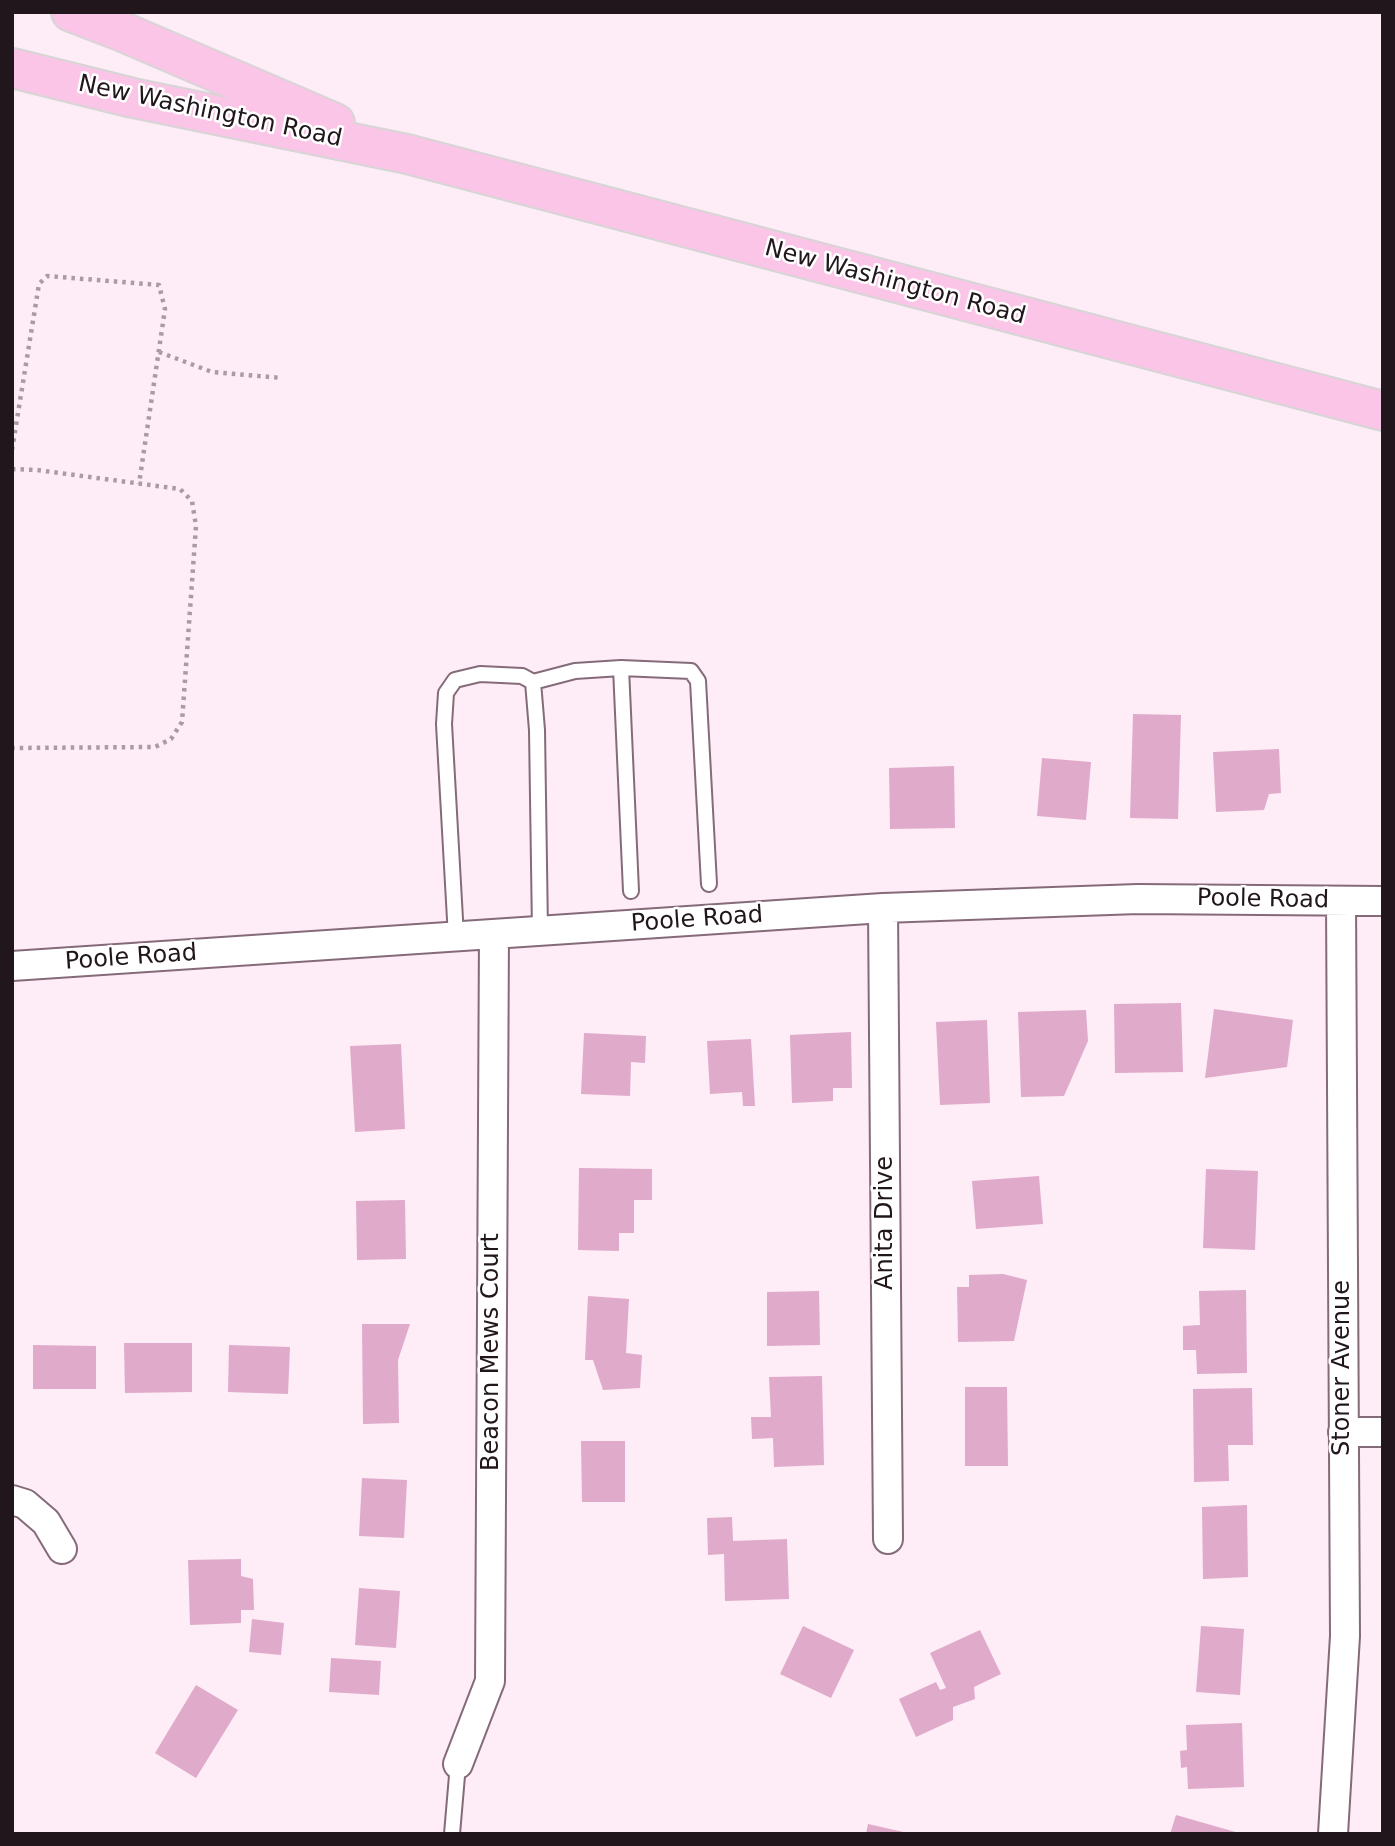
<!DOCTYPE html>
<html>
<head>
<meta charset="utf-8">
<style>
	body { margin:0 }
	#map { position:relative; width:1395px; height:1846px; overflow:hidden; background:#feecf6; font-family:"DejaVu Sans",sans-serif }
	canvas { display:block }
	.frame { position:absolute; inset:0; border:14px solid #20161b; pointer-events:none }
</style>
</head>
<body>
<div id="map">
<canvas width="1395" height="1846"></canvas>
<div class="frame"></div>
</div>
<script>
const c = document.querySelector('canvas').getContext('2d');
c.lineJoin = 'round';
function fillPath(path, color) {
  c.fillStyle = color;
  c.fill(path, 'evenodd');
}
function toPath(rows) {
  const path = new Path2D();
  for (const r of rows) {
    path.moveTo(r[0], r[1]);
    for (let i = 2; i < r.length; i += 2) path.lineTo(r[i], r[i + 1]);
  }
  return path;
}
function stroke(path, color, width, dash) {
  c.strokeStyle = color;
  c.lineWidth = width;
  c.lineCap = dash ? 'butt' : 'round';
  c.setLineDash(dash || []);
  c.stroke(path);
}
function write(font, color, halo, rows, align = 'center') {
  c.font = font + ' "DejaVu Sans",sans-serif';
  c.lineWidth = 5;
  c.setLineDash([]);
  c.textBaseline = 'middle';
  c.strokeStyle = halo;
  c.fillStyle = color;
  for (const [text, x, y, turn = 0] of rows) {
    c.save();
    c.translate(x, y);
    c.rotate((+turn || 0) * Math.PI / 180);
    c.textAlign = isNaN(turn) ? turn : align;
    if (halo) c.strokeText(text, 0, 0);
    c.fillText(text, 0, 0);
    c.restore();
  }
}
const building = toPath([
	[1133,714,1181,715,1178,819,1130,818],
	[1279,749,1281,793,1269,794,1264,810,1216,812,1213,752],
	[1042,758,1091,762,1086,820,1037,816],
	[954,766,955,828,890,829,889,768],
	[1181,1003,1183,1072,1115,1073,1114,1004],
	[1214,1009,1293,1020,1287,1067,1205,1078],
	[1086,1010,1088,1041,1064,1096,1021,1097,1018,1012],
	[987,1020,990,1103,940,1105,936,1022],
	[851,1032,852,1088,833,1088,833,1101,792,1103,790,1035],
	[584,1033,646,1036,645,1063,631,1062,630,1096,581,1094],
	[751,1039,755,1106,743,1106,742,1092,710,1094,707,1041],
	[401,1044,405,1129,355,1132,350,1046],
	[579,1168,652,1169,652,1200,634,1200,634,1233,619,1233,619,1251,578,1250],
	[1206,1169,1258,1171,1255,1250,1203,1248],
	[1039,1176,1043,1224,976,1229,972,1181],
	[405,1200,406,1259,357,1260,356,1201],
	[1003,1274,1027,1280,1014,1341,958,1342,957,1287,969,1287,969,1275],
	[1246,1290,1247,1373,1197,1374,1196,1350,1183,1350,1183,1326,1200,1325,1199,1291],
	[819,1291,820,1345,767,1346,767,1292],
	[588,1296,629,1299,626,1353,642,1355,640,1388,603,1390,593,1360,585,1360],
	[362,1324,410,1324,398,1360,399,1423,363,1424],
	[124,1343,192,1343,192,1392,125,1393],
	[33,1345,96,1346,96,1389,33,1389],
	[229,1345,290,1347,288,1394,228,1392],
	[822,1376,824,1465,774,1467,773,1438,752,1439,751,1417,771,1417,769,1377],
	[965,1387,1007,1387,1008,1466,965,1466],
	[1252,1388,1253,1445,1228,1445,1229,1481,1194,1482,1193,1389],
	[581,1441,625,1441,625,1502,582,1502],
	[362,1478,407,1480,404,1538,359,1536],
	[1247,1505,1248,1577,1203,1579,1202,1507],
	[732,1517,733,1541,787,1539,789,1599,725,1601,724,1554,708,1555,707,1518],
	[241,1559,241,1576,253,1579,254,1610,241,1610,241,1623,190,1625,188,1560],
	[359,1588,400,1591,396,1648,355,1645],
	[252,1619,284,1623,281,1655,249,1652],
	[803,1626,854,1650,831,1698,780,1674],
	[1201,1626,1244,1629,1240,1695,1196,1692],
	[980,1630,1001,1674,974,1687,975,1699,953,1707,953,1720,916,1737,899,1699,936,1682,940,1690,946,1688,930,1653],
	[331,1658,381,1661,379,1695,329,1692],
	[196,1685,238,1710,196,1778,155,1753],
	[1242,1723,1244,1787,1188,1789,1187,1767,1181,1768,1180,1751,1187,1750,1186,1725],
	[1176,1815,1239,1833,1239,1834,1170,1834],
	[868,1824,908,1833,907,1834,866,1834]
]);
const path = toPath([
	[159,352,212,372,282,378],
	[12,450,39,284,47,276,159,285,165,309,139,484],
	[12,469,37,470,180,489,192,501,196,526,182,722,171,739,155,747,12,748]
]);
const lane = toPath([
	[621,668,691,671,698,681,709,884],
	[533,682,575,671,621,668,631,891],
	[456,937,444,724,446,693,455,680,480,674,522,676,533,682,537,730,540,931],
	[452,1834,458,1764]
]);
const street = toPath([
	[883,908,888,1539],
	[12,966,883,908,1138,899,1383,901],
	[1343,1432,1383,1432],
	[12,1500,25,1504,46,1522,62,1549],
	[458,1764,490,1681,494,934],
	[1333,1834,1345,1636,1341,901]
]);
const primary = toPath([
	[71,12,123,32,335,123],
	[12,68,133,98,407,154,1383,411]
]);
const streetNames = [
	["New Washington Road",210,112,12],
	["New Washington Road",895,283,15],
	["Poole Road",1263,900,1],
	["Poole Road",697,920,-4],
	["Poole Road",131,958,-4],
	["Anita Drive",886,1223,-90],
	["Beacon Mews Court",492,1352,-90],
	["Stoner Avenue",1343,1368,-90]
];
fillPath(building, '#e0aaca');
stroke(lane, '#856b7a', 18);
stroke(street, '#856b7a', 32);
stroke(primary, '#d7d5d6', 42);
stroke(path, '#aa9ba3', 4.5, [3.5, 5]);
stroke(lane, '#fff', 14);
stroke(street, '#fff', 28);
stroke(primary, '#fac5e6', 38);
write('24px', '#20161b', '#fff', streetNames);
</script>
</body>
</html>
